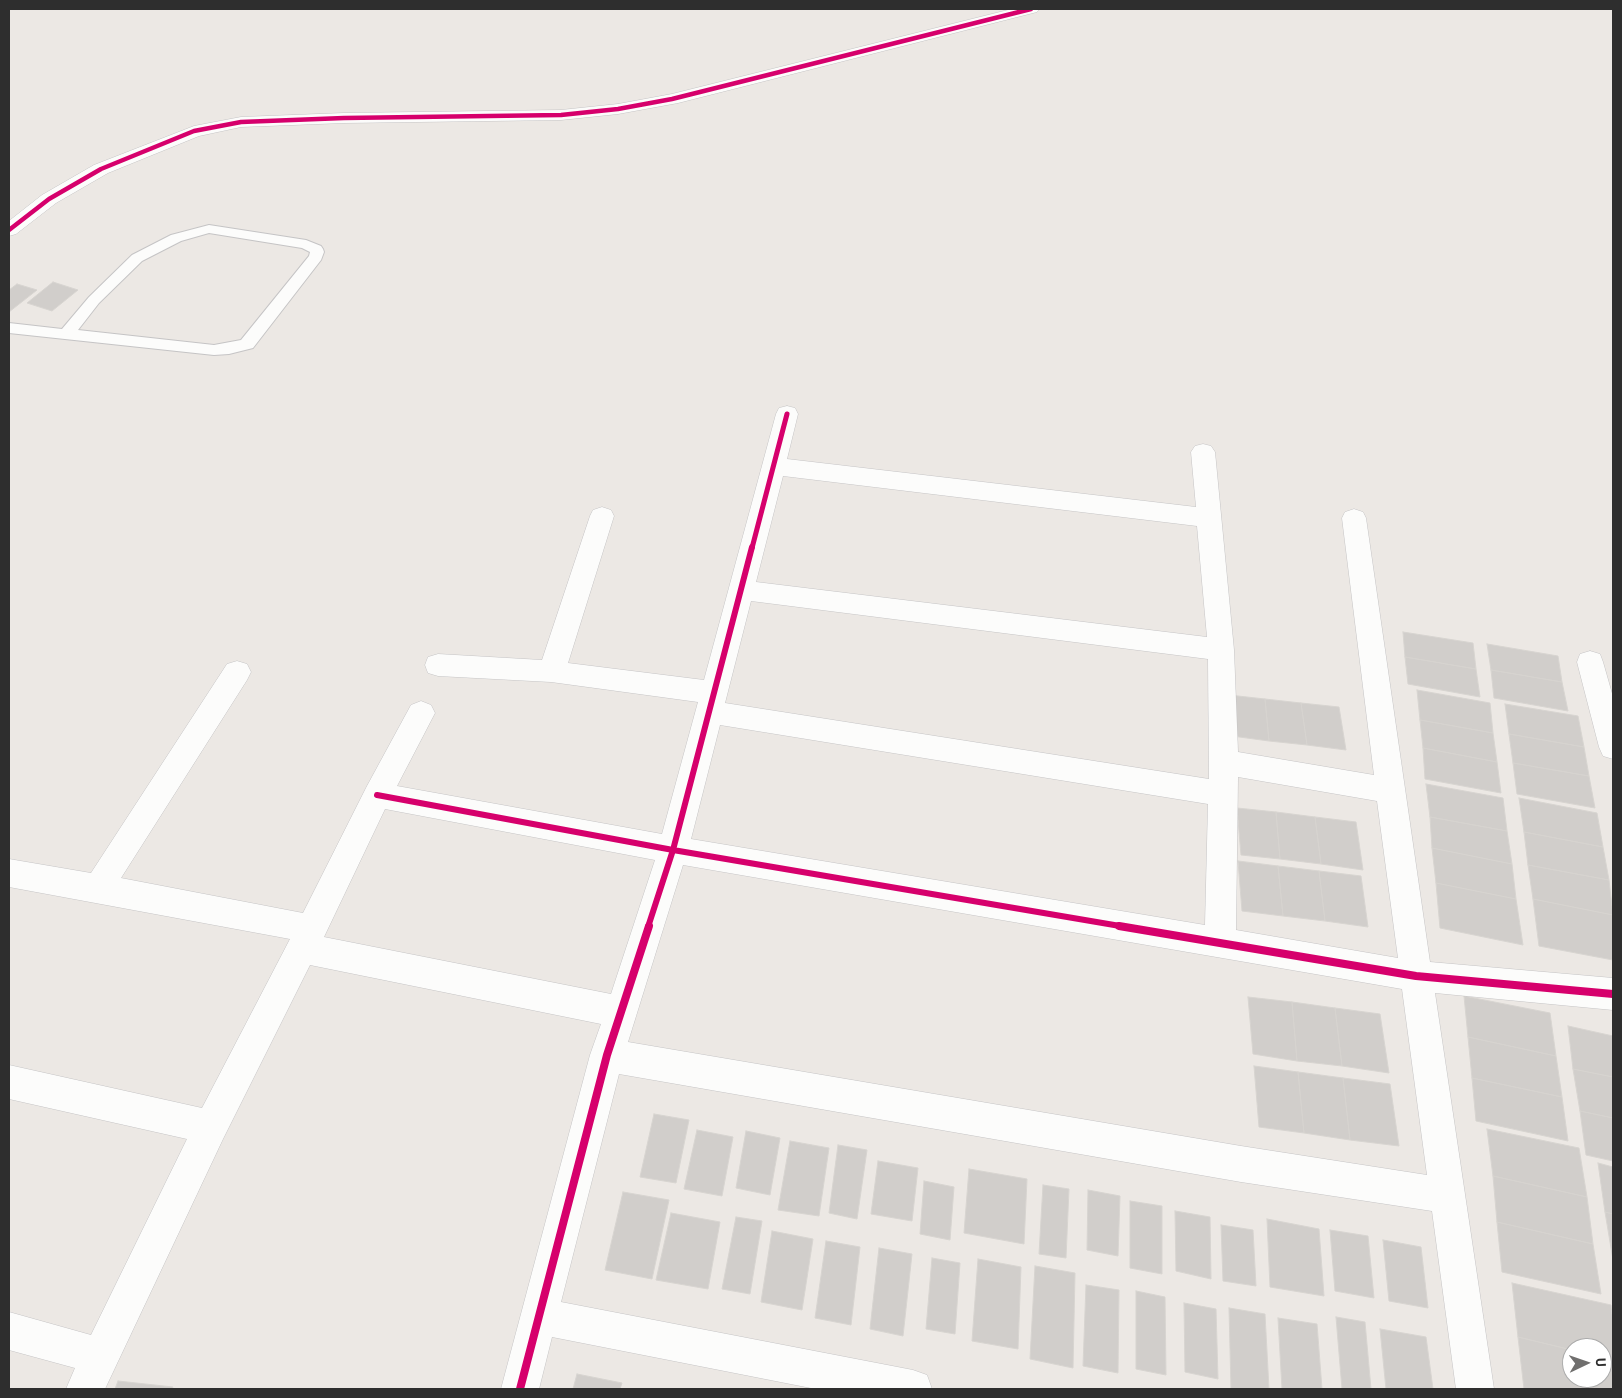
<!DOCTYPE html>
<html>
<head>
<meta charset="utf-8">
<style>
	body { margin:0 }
	#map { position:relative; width:1622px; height:1398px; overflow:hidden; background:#ece8e4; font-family:Barlow,sans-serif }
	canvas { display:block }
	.frame { position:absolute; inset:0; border:10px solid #2e2e2e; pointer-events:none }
	.north { position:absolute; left:1562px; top:1338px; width:50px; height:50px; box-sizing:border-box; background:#fff; border:1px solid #ababab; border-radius:50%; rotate:87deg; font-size:14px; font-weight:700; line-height:20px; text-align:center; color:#2e2e2e }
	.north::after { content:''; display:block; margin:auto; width:18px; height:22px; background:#706f6e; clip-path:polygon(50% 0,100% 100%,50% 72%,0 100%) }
</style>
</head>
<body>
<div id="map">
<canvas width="1622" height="1398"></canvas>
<div class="frame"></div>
<div class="north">U</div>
</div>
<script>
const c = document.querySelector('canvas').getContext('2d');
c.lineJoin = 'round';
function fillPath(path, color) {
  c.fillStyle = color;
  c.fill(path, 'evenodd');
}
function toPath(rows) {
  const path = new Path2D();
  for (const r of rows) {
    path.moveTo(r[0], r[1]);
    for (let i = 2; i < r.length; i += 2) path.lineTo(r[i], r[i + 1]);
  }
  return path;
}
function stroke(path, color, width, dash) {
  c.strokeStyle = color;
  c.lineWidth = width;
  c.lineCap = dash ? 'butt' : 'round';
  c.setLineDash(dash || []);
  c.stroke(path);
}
const building = toPath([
	[53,282,78,290,52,311,27,303,53,282],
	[17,284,37,290,9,312,9,290,17,284],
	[1403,632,1473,643,1476,669,1405,657,1403,632],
	[1487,644,1558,656,1562,682,1491,670,1487,644],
	[1405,657,1476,669,1480,697,1408,684,1405,657],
	[1491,670,1562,682,1568,711,1494,698,1491,670],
	[1417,690,1490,703,1493,733,1420,720,1417,690],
	[1229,695,1265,699,1269,741,1232,736,1229,695],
	[1265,699,1301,703,1307,745,1269,741,1265,699],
	[1301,703,1339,707,1346,750,1307,745,1301,703],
	[1505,704,1578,716,1584,747,1509,734,1505,704],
	[1420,720,1493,733,1497,762,1423,748,1420,720],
	[1509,734,1584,747,1589,776,1513,763,1509,734],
	[1423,748,1497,762,1501,793,1425,779,1423,748],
	[1513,763,1589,776,1595,808,1517,794,1513,763],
	[1426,784,1503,798,1507,831,1430,817,1426,784],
	[1519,798,1597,813,1603,847,1524,832,1519,798],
	[1237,808,1276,812,1280,859,1241,855,1237,808],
	[1276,812,1315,817,1321,864,1280,859,1276,812],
	[1315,817,1356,822,1363,870,1321,864,1315,817],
	[1430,817,1507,831,1512,864,1432,848,1430,817],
	[1524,832,1603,847,1609,880,1528,865,1524,832],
	[1432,848,1512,864,1516,899,1436,883,1432,848],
	[1238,861,1278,866,1283,916,1242,911,1238,861],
	[1528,865,1609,880,1613,915,1533,899,1528,865],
	[1278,866,1319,871,1325,921,1283,916,1278,866],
	[1319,871,1361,876,1368,927,1325,921,1319,871],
	[1436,883,1516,899,1523,945,1440,928,1436,883],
	[1533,899,1613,915,1613,960,1539,946,1533,899],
	[1464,996,1550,1013,1556,1056,1468,1037,1464,996],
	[1248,997,1292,1002,1297,1061,1253,1054,1248,997],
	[1292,1002,1335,1008,1342,1066,1297,1061,1292,1002],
	[1335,1008,1380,1014,1389,1073,1342,1066,1335,1008],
	[1568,1026,1613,1036,1613,1077,1573,1069,1568,1026],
	[1468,1037,1556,1056,1562,1097,1472,1078,1468,1037],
	[1254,1066,1298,1072,1304,1133,1259,1127,1254,1066],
	[1573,1069,1613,1077,1613,1118,1580,1111,1573,1069],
	[1298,1072,1343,1078,1350,1140,1304,1133,1298,1072],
	[1343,1078,1390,1084,1399,1146,1350,1140,1343,1078],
	[1472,1078,1562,1097,1568,1141,1476,1121,1472,1078],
	[1580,1111,1613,1118,1613,1161,1586,1155,1580,1111],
	[654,1114,689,1120,676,1183,640,1177,654,1114],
	[1487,1129,1579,1148,1587,1197,1493,1176,1487,1129],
	[697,1130,733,1137,722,1196,684,1189,697,1130],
	[746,1131,780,1138,770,1195,736,1188,746,1131],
	[790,1141,829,1148,819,1216,778,1210,790,1141],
	[838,1145,867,1150,857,1219,829,1213,838,1145],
	[878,1161,918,1168,912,1221,871,1214,878,1161],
	[1598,1163,1613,1167,1613,1214,1605,1212,1598,1163],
	[969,1169,1027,1179,1024,1244,964,1233,969,1169],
	[1493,1176,1587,1197,1593,1244,1497,1222,1493,1176],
	[924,1181,954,1187,950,1240,920,1234,924,1181],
	[1043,1185,1069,1189,1066,1258,1039,1254,1043,1185],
	[1088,1190,1120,1196,1118,1256,1087,1250,1088,1190],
	[623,1192,669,1200,652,1279,605,1270,623,1192],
	[1130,1201,1162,1206,1162,1274,1130,1268,1130,1201],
	[1175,1211,1210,1217,1211,1279,1176,1271,1175,1211],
	[1605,1212,1613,1214,1613,1260,1605,1212],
	[671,1213,720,1222,708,1289,656,1280,671,1213],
	[736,1217,762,1221,750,1294,722,1289,736,1217],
	[1267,1219,1319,1229,1324,1296,1270,1287,1267,1219],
	[1497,1222,1593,1244,1601,1294,1502,1272,1497,1222],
	[1221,1225,1253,1230,1256,1286,1223,1281,1221,1225],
	[1330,1230,1368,1236,1374,1298,1335,1291,1330,1230],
	[772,1231,813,1239,802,1310,761,1302,772,1231],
	[1383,1240,1421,1247,1428,1308,1389,1301,1383,1240],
	[826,1241,860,1247,851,1325,815,1318,826,1241],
	[879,1248,912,1254,903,1336,870,1329,879,1248],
	[932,1258,960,1263,955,1334,926,1329,932,1258],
	[978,1259,1021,1267,1018,1349,972,1341,978,1259],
	[1035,1266,1075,1273,1073,1368,1030,1359,1035,1266],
	[1512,1283,1611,1305,1613,1323,1613,1360,1602,1357,1602,1348,1572,1348,1572,1350,1518,1337,1512,1283],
	[1086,1285,1119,1290,1118,1373,1083,1366,1086,1285],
	[1136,1291,1165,1297,1166,1375,1136,1369,1136,1291],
	[1184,1303,1216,1309,1218,1379,1185,1372,1184,1303],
	[1229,1308,1265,1314,1269,1389,1231,1389,1229,1308],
	[1336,1317,1365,1322,1371,1389,1342,1389,1336,1317],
	[1278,1318,1317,1324,1322,1389,1282,1389,1278,1318],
	[1380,1329,1426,1337,1433,1389,1386,1389,1380,1329],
	[1518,1337,1572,1350,1572,1378,1602,1378,1602,1357,1613,1360,1613,1389,1524,1389,1518,1337],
	[577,1374,622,1383,620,1389,573,1389,577,1374],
	[118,1381,173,1387,172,1389,115,1389,118,1381]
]);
const service = toPath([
	[209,225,306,240,321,246,323,249,324,252,321,260,253,348,229,354,214,355,9,333,9,323,62,329,89,297,132,255,171,235,209,225],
	[209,233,302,248,310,252,309,256,241,340,214,345,78,330,99,303,142,261,181,241,209,233]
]);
const minor = toPath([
	[1012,9,1039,9,1037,12,678,103,618,114,561,120,344,123,241,127,199,136,108,173,56,203,16,234,9,236,9,221,42,195,94,165,194,126,241,117,344,113,561,110,618,104,672,94,1012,9],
	[787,406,795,408,798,414,787,459,1196,507,1191,452,1195,446,1203,444,1211,446,1215,452,1234,650,1238,752,1374,775,1342,518,1345,512,1354,509,1363,512,1366,518,1430,962,1613,978,1613,1010,1435,993,1494,1389,1456,1389,1432,1211,1241,1182,619,1074,561,1302,913,1370,927,1375,932,1389,816,1389,552,1337,539,1389,501,1389,590,1055,601,1024,310,965,223,1139,105,1389,66,1389,75,1368,9,1350,9,1312,91,1335,187,1139,9,1099,9,1065,202,1108,290,939,9,887,9,859,91,873,227,664,237,661,247,664,251,672,247,680,121,878,303,913,367,786,411,705,421,701,431,705,435,713,397,786,662,834,698,702,551,682,438,676,428,673,425,665,428,657,438,654,542,660,590,516,593,510,602,507,611,510,614,516,568,663,704,680,776,414,779,408,787,406],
	[783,476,1197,526,1207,637,756,582,783,476],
	[751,601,1208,659,1209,779,725,703,751,601],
	[720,725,1208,804,1205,925,691,839,720,725],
	[1238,777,1377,801,1398,958,1236,930,1238,777],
	[385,809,655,860,611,994,324,937,385,809],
	[683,865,1402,989,1427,1175,1241,1146,628,1042,683,865],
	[1590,651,1600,654,1603,662,1613,697,1613,759,1603,756,1599,747,1577,662,1580,654,1590,651]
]);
const cyclewayFar3 = toPath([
	[9,230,49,199,101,169,194,131,241,122,344,118,561,115,618,109,672,99,1031,9]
]);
const cyclewayFar2 = toPath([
	[752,548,787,414]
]);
const cyclewayFar1 = toPath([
	[377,795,673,850,1126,927],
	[648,927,673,850,752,547]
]);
const cycleway = toPath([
	[1119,926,1416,976,1613,994],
	[520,1389,607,1055,649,926]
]);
fillPath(building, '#d1cecb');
stroke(building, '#d7d4d0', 1);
stroke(service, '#c5c4c5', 2);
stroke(minor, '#c5c4c5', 1);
fillPath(service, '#fcfcfb');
fillPath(minor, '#fcfcfb');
stroke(cyclewayFar3, '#d6006c', 4.5);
stroke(cyclewayFar2, '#d6006c', 5);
stroke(cyclewayFar1, '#d6006c', 6);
stroke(cycleway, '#d6006c', 8);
</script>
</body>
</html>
